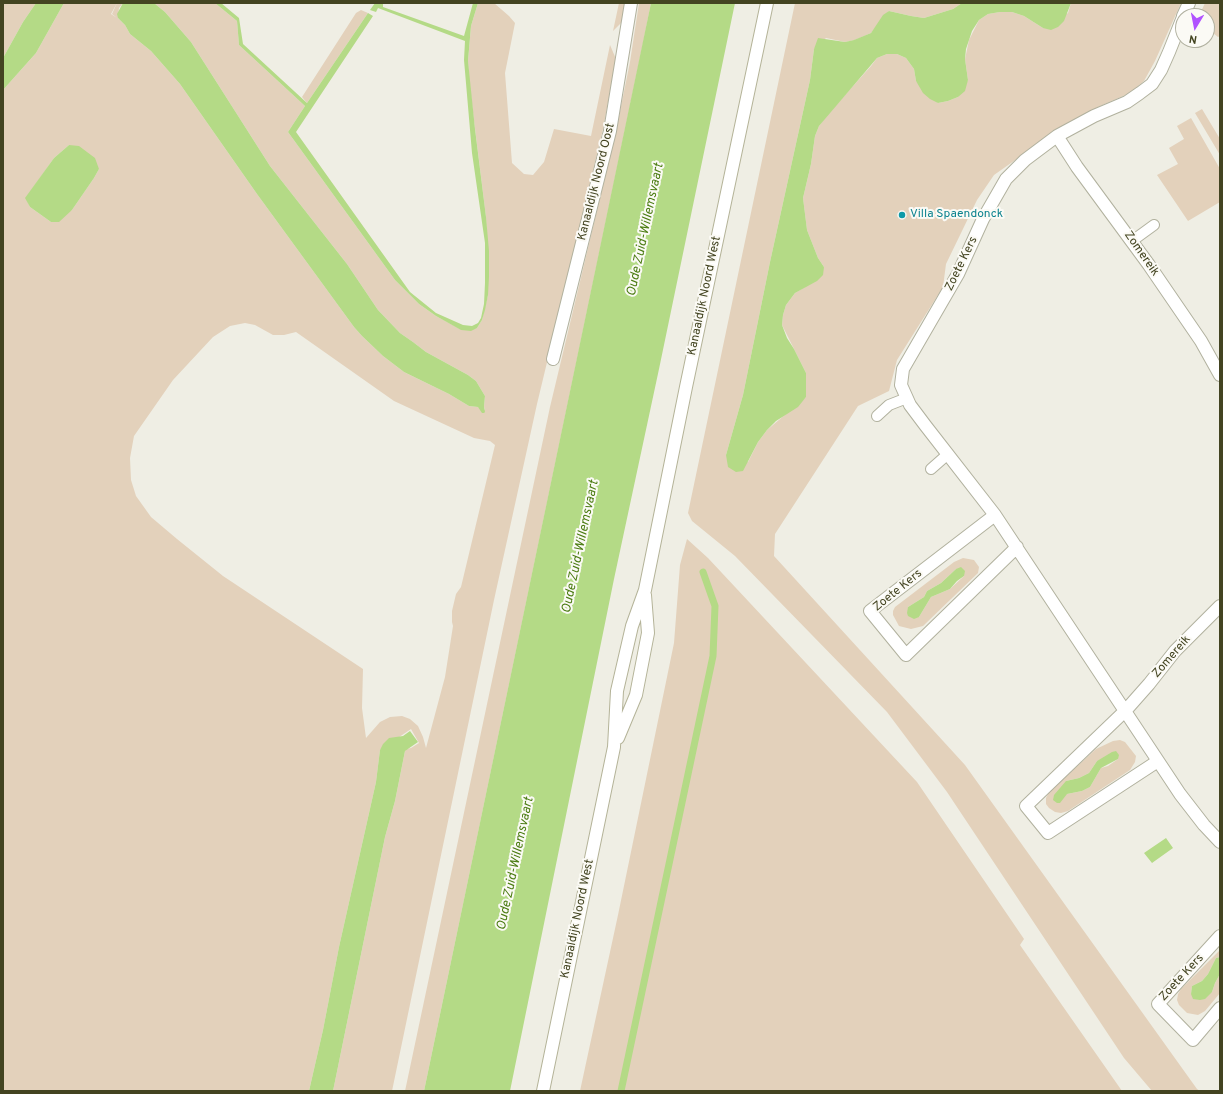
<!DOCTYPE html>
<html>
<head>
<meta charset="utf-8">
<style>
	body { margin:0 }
	#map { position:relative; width:1223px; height:1094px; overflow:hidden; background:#efeee4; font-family:Overpass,sans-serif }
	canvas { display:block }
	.frame { position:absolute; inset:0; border:4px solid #434421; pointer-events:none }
	.north { position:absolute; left:1175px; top:8px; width:40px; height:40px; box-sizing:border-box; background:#fbfaf5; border:1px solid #b1b1a0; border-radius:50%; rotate:190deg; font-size:11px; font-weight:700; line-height:16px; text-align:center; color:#434421 }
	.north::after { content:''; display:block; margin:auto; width:14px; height:18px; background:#b152ff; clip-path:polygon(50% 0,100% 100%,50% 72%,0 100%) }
</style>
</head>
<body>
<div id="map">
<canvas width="1223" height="1094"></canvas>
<div class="frame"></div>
<div class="north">N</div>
</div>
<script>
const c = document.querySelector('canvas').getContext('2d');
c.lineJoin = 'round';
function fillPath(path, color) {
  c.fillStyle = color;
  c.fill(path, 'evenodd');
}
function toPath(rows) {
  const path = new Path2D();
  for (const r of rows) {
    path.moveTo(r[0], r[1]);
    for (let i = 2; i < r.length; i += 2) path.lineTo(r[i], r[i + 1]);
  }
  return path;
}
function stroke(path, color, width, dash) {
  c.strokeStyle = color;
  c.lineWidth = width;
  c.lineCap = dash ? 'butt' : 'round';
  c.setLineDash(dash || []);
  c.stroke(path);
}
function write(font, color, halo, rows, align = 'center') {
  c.font = font + ' Overpass,sans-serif';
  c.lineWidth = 4;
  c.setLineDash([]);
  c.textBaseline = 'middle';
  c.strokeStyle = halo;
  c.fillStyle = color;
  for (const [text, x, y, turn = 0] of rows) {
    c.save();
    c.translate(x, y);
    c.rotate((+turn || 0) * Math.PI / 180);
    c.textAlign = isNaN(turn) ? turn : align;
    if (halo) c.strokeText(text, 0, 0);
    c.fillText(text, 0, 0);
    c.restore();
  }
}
const green = toPath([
	[3,3,36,3,23,22,3,58],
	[64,3,117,3,111,14,117,18,112,14,117,3,123,3,119,8,118,18,125,25,130,34,151,51,180,84,257,194,354,327,362,336,383,356,404,372,449,394,469,406,478,407,485,410,484,406,485,396,476,381,468,375,426,352,413,342,400,333,378,310,347,264,270,166,191,42,165,12,154,3,215,3,237,21,239,45,305,106,288,132,395,280,419,304,436,316,462,330,477,328,482,320,488,295,486,217,469,80,468,61,471,26,478,3,494,3,509,16,515,23,505,73,512,163,524,174,533,175,544,162,554,129,591,136,610,45,616,59,603,129,537,404,494,600,392,1091,333,1091,385,837,395,801,405,751,406,749,411,748,419,743,411,729,380,750,376,782,339,947,323,1030,309,1091,3,1091,3,90,36,53],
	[69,145,99,169,94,178,72,210,51,222,30,207,26,198,54,158],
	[245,323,255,325,273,335,284,335,296,332,394,401,474,438,490,441,495,445,461,587,456,594,452,611,452,622,453,626,445,677,426,748,423,737,418,726,410,719,402,716,390,717,380,722,366,738,362,708,363,669,223,576,177,539,151,517,136,496,131,480,130,458,134,436,173,380,213,337,230,326],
	[619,3,626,3,622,22,613,31],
	[639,3,651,3,643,43,424,1091,405,1091,550,407,616,131,630,62],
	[795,3,962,3,953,9,924,18,911,16,889,11,871,33,862,37,855,40,845,42,826,38,814,49,810,80,770,262,743,395,726,455,748,462,758,442,767,430,806,397,806,373,782,325,783,315,786,305,795,293,805,287,824,267,818,258,807,230,803,198,811,164,815,136,819,126,827,115,871,66,877,58,887,54,897,54,906,58,914,69,916,81,938,103,948,101,958,97,968,80,965,59,969,40,979,20,988,14,1000,12,1012,12,1024,16,1043,28,1068,13,1071,3,1181,3,1155,61,1144,81,1130,93,1100,106,1065,125,994,175,977,200,946,264,943,287,897,360,889,391,858,406,775,534,774,556,965,765,1197,1089,1200,1091,1152,1091,1124,1058,947,792,887,712,735,556,692,521,688,513],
	[1205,3,1220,3,1220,36,1218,37,1208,29,1207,30,1207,16,1199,16],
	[361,10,368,13,307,103,302,97,356,13],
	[1202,109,1220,139,1220,155,1195,113],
	[1191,118,1220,169,1220,202,1188,221,1157,175,1178,164,1169,148,1184,139,1177,126],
	[687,539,708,558,917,782,1024,939,1020,945,1122,1091,580,1091,618,915,674,643,680,565],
	[963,558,974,560,979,567,978,573,923,626,911,629,899,626,893,615,893,611,895,607,954,562],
	[956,569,964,576,950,589,931,597,919,617,908,607,924,597,927,591,941,583],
	[1120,740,1125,742,1136,756,1135,762,1130,770,1068,811,1061,813,1055,812,1049,808,1046,804,1046,798,1049,792,1096,749,1113,741],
	[1118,759,1108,766,1101,768,1090,787,1082,791,1067,794,1066,781,1079,778,1089,773,1097,761],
	[1220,950,1220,957,1216,958,1208,974,1202,981,1192,986,1191,994,1212,992,1215,983,1220,974,1220,993,1205,1011,1198,1015,1187,1013,1179,1005,1177,1000,1178,994,1181,989]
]);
const water = toPath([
	[36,3,64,3,36,53,3,90,3,58,23,22],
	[123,3,154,3,165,12,191,42,270,166,347,264,378,310,400,333,413,342,426,352,468,375,476,381,485,396,484,406,485,412,484,413,482,413,478,407,469,406,449,394,404,372,383,356,362,336,354,327,257,194,180,84,151,51,130,34,125,25,118,18,117,14],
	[215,3,221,3,239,18,243,44,307,103,368,13,373,16,296,132,410,292,436,313,463,325,472,326,478,323,481,318,484,304,485,283,485,243,472,153,464,60,465,41,378,8,376,12,370,10,375,3,383,3,383,7,464,36,473,3,478,3,471,26,468,61,475,129,486,217,489,251,489,277,488,295,485,310,482,320,477,328,471,331,461,330,436,316,419,304,395,280,288,132,305,106,239,45,237,21],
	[651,3,735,3,659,369,614,579,510,1091,424,1091],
	[962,3,1071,3,1064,21,1058,27,1051,30,1043,28,1024,16,1012,12,1000,12,988,14,979,20,972,31,966,49,965,59,968,80,965,91,958,97,948,101,938,103,930,99,923,93,916,81,914,69,906,58,897,54,887,54,877,58,819,126,815,136,811,164,803,198,807,230,818,258,824,267,823,275,817,281,795,293,786,305,783,315,782,325,787,338,794,349,806,373,806,397,798,407,776,421,767,430,758,442,743,471,736,472,728,467,726,455,743,395,770,262,810,80,814,49,818,38,845,42,854,40,871,33,883,15,889,11,911,16,924,18,953,9],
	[69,145,79,146,95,158,99,169,94,178,72,210,59,222,51,222,30,207,25,198,54,158],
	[961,567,965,571,964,576,957,581,950,589,931,597,919,617,914,619,908,616,907,613,908,607,924,597,927,591,941,583,956,569],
	[410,731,418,742,405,751,395,801,385,837,333,1091,309,1091,323,1030,339,947,376,782,380,750,383,744,389,738,403,736],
	[1116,751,1119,755,1118,759,1101,768,1090,787,1082,791,1067,794,1060,803,1057,803,1053,800,1054,795,1066,781,1079,778,1089,773,1097,761,1112,752],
	[1166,838,1173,848,1152,863,1144,853],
	[1220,957,1220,974,1215,983,1212,992,1205,999,1200,1000,1193,999,1191,994,1192,986,1202,981,1208,974,1216,958]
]);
const stream = toPath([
	[621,1091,713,656,715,606,703,572]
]);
const lane = toPath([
	[1132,241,1154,225],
	[877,416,889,405,907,398],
	[931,469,948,454]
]);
const street = toPath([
	[1183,16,1189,3],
	[1183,17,1169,52,1161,70,1152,84,1140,93,1127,102,1094,116,1057,136,1025,160,1006,179,983,219,958,274,903,369,901,385,910,405,925,425,995,515,1180,794,1204,825,1220,842],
	[1057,136,1077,167,1149,265,1201,341,1220,375],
	[553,359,610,131,631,3],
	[995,515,870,611,906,655,1017,547],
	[1158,761,1048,833,1026,806,1126,710,1149,684,1175,651,1220,606],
	[1220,936,1158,1004,1193,1040,1220,1008]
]);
const secondary = toPath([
	[618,738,636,695,648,633,645,595],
	[543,1091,614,747,617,691,632,626,645,590,686,387,767,3]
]);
const markers = [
	[902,215,4,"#0f9aa8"]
];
const streetNames = [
	["Kanaaldijk Noord Oost",597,182,-76],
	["Zomereik",1141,254,55],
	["Zoete Kers",962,264,-64],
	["Kanaaldijk Noord West",705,296,-78],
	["Zoete Kers",898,591,-39],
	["Zomereik",1172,657,-49],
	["Kanaaldijk Noord West",578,919,-78],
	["Zoete Kers",1182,978,-47]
];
const cultureNames = [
	["Villa Spaendonck",910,215]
];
const waterNames = [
	["Oude Zuid-Willemsvaart",646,230,-78],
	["Oude Zuid-Willemsvaart",581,547,-78],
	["Oude Zuid-Willemsvaart",516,864,-78]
];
fillPath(green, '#e3d1bb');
fillPath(water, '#b4da86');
stroke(stream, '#b4da86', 7);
stroke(lane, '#b1b19e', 12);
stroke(street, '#b1b19e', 14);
stroke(secondary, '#b4b398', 14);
stroke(lane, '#fff', 10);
stroke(street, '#fff', 12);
stroke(secondary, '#fff', 12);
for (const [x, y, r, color] of markers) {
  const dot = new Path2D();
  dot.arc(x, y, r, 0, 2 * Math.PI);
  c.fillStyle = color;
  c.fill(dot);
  stroke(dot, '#fbfaf5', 1.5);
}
write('12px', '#434421', '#fbfaf5', streetNames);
write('12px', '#0d838f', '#fbfaf5', cultureNames, 'left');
write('italic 13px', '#4b7c12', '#fbfaf5', waterNames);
</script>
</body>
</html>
